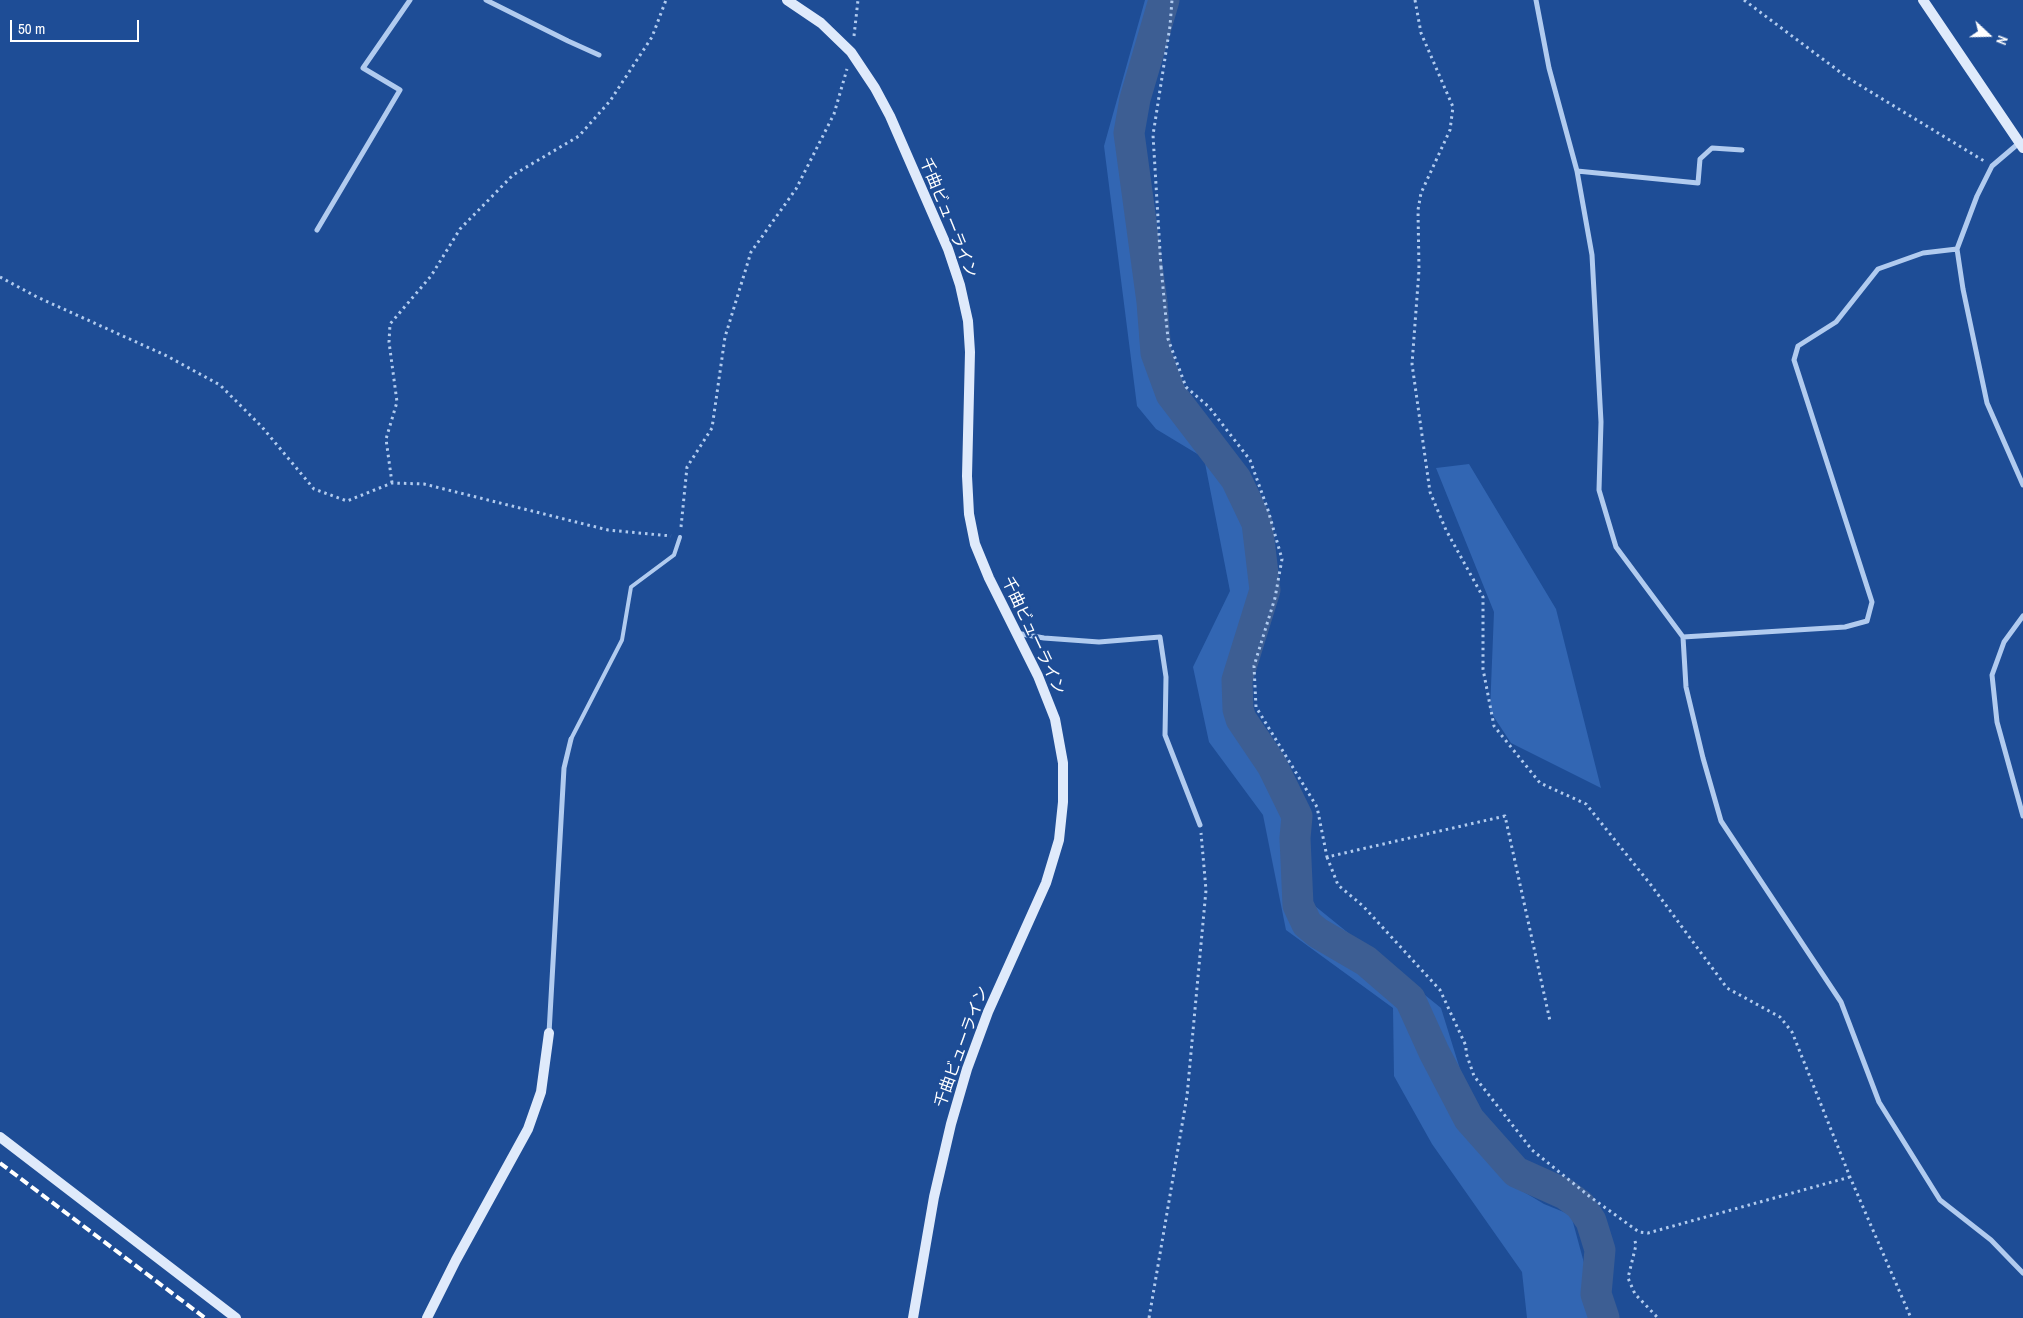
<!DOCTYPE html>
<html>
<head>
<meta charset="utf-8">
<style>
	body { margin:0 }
	#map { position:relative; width:2023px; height:1318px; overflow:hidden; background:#1e4d96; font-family:"Archivo Narrow",sans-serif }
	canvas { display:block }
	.north { position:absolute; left:1963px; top:10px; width:50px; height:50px; -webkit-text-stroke:4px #1e4d96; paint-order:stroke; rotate:111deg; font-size:14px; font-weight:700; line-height:20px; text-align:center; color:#fff }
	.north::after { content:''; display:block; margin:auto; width:18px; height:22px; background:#fff; clip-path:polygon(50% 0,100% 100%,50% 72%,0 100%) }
	.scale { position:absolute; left:10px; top:20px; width:129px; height:22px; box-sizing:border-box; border:2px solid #fff; border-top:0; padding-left:6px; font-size:15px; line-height:18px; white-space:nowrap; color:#fff; -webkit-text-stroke:4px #1e4d96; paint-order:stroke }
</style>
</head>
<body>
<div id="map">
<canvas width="2023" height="1318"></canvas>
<div class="north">N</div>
<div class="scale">50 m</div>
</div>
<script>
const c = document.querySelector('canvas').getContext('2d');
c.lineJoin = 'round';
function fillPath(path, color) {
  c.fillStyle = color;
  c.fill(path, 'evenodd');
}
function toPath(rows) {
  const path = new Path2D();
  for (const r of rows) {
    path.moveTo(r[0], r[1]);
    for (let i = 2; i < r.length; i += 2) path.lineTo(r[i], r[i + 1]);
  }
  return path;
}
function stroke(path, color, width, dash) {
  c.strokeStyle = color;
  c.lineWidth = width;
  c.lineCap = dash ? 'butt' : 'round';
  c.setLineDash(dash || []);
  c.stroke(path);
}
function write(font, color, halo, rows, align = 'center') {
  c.font = font + ' "Archivo Narrow","Noto Sans JP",sans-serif';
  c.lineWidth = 4.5;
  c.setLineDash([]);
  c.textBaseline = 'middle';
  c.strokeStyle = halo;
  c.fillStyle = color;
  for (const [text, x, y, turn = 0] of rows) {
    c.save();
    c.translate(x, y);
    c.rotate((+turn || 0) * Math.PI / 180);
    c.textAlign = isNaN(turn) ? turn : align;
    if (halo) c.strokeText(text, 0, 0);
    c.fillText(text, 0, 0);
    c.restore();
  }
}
const green = toPath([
	[1145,0,1158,0,1123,145,1144,349,1195,422,1243,528,1257,602,1241,649,1232,715,1278,786,1289,814,1289,855,1315,906,1441,1008,1487,1156,1504,1180,1544,1204,1571,1215,1590,1285,1603,1318,1527,1318,1522,1272,1432,1144,1394,1076,1393,1008,1286,930,1263,815,1209,742,1193,667,1230,591,1204,458,1156,429,1137,406,1104,146],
	[1469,464,1556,609,1601,788,1511,743,1490,711,1494,612,1436,468]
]);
const river = toPath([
	[1164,0,1135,99,1129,133,1152,302,1156,353,1171,394,1236,479,1257,523,1265,590,1237,680,1238,709,1241,719,1272,765,1297,816,1295,838,1298,905,1307,924,1318,933,1366,961,1410,999,1434,1052,1469,1119,1516,1172,1565,1194,1580,1205,1591,1221,1600,1250,1596,1294,1604,1318]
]);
const path = toPath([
	[1415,0,1421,33,1453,107,1450,130,1421,193,1418,210,1419,270,1412,364,1430,492,1446,530,1483,597,1483,669,1494,726,1540,783,1586,804,1651,885,1727,988,1780,1017,1792,1032,1850,1177,1911,1318],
	[1744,0,1848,78,1984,161],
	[854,36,858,0],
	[1161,267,1168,339,1186,387,1209,407,1250,460,1268,510,1282,559,1275,598,1254,666,1256,707,1317,807,1327,857,1505,816,1550,1021],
	[1161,268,1153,135,1170,26,1172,0],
	[0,277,37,297,167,356,220,385,262,427,314,489,347,501,392,483,424,484,608,530,671,536],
	[392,483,386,439,397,402,389,342,390,324,431,276,460,229,513,175,579,136,610,101,652,37,666,0],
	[681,527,687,467,712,428,725,337,751,252,796,189,834,114,847,69],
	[1327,857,1338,885,1363,906,1440,990,1466,1046,1466,1053,1474,1076,1532,1150,1589,1196,1639,1232,1648,1233,1850,1177],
	[1635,1241,1636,1245,1628,1278,1635,1294,1658,1318],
	[1149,1318,1187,1096,1206,890,1201,833]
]);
const lane = toPath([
	[571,739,622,640,631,587,674,555,680,537]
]);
const street = toPath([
	[486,0,568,41,599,55],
	[1536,0,1549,68,1577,171,1592,255,1601,422,1599,490,1616,547,1683,637,1686,687,1703,758,1721,821,1841,1002,1879,1102,1940,1200,1991,1240,2023,1273],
	[2019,143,1992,166,1977,196,1957,249,1963,289,1987,403,2023,485],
	[1577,171,1698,183,1700,159,1712,148,1742,150],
	[317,230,400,90,363,68,410,0],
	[2023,616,2004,642,1992,675,1997,722,2023,816],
	[1016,633,1044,638,1099,642,1160,637,1166,677,1165,735,1200,825],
	[1683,637,1845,627,1867,621,1872,602,1794,360,1798,346,1836,322,1878,269,1923,253,1957,249],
	[549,1033,564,768,571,739]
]);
const secondary = toPath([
	[787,0,821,23,851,52,875,88,890,116,948,249,960,285,968,321,970,352,967,476,969,514,975,544,989,578,1038,676,1055,719,1063,763,1063,802,1059,840,1046,883,988,1012,967,1069,951,1124,934,1197,913,1318],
	[1923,0,2023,148],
	[0,1137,236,1318],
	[427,1318,456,1260,528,1129,541,1092,549,1033]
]);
const rail = toPath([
	[0,1163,205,1318]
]);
const streetNames = [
	["千曲ビューライン",948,218,68],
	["千曲ビューライン",1033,636,65],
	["千曲ビューライン",962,1047,-70]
];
fillPath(green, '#3266b3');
stroke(river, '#3d5e93', 31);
stroke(path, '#b1cbef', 3, [2.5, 4]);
stroke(lane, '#b1cbef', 4);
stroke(street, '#b1cbef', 5);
stroke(secondary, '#dfeafb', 10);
stroke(rail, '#fff', 4, [9, 4]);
write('16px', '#fff', '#1e4d96', streetNames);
</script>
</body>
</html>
